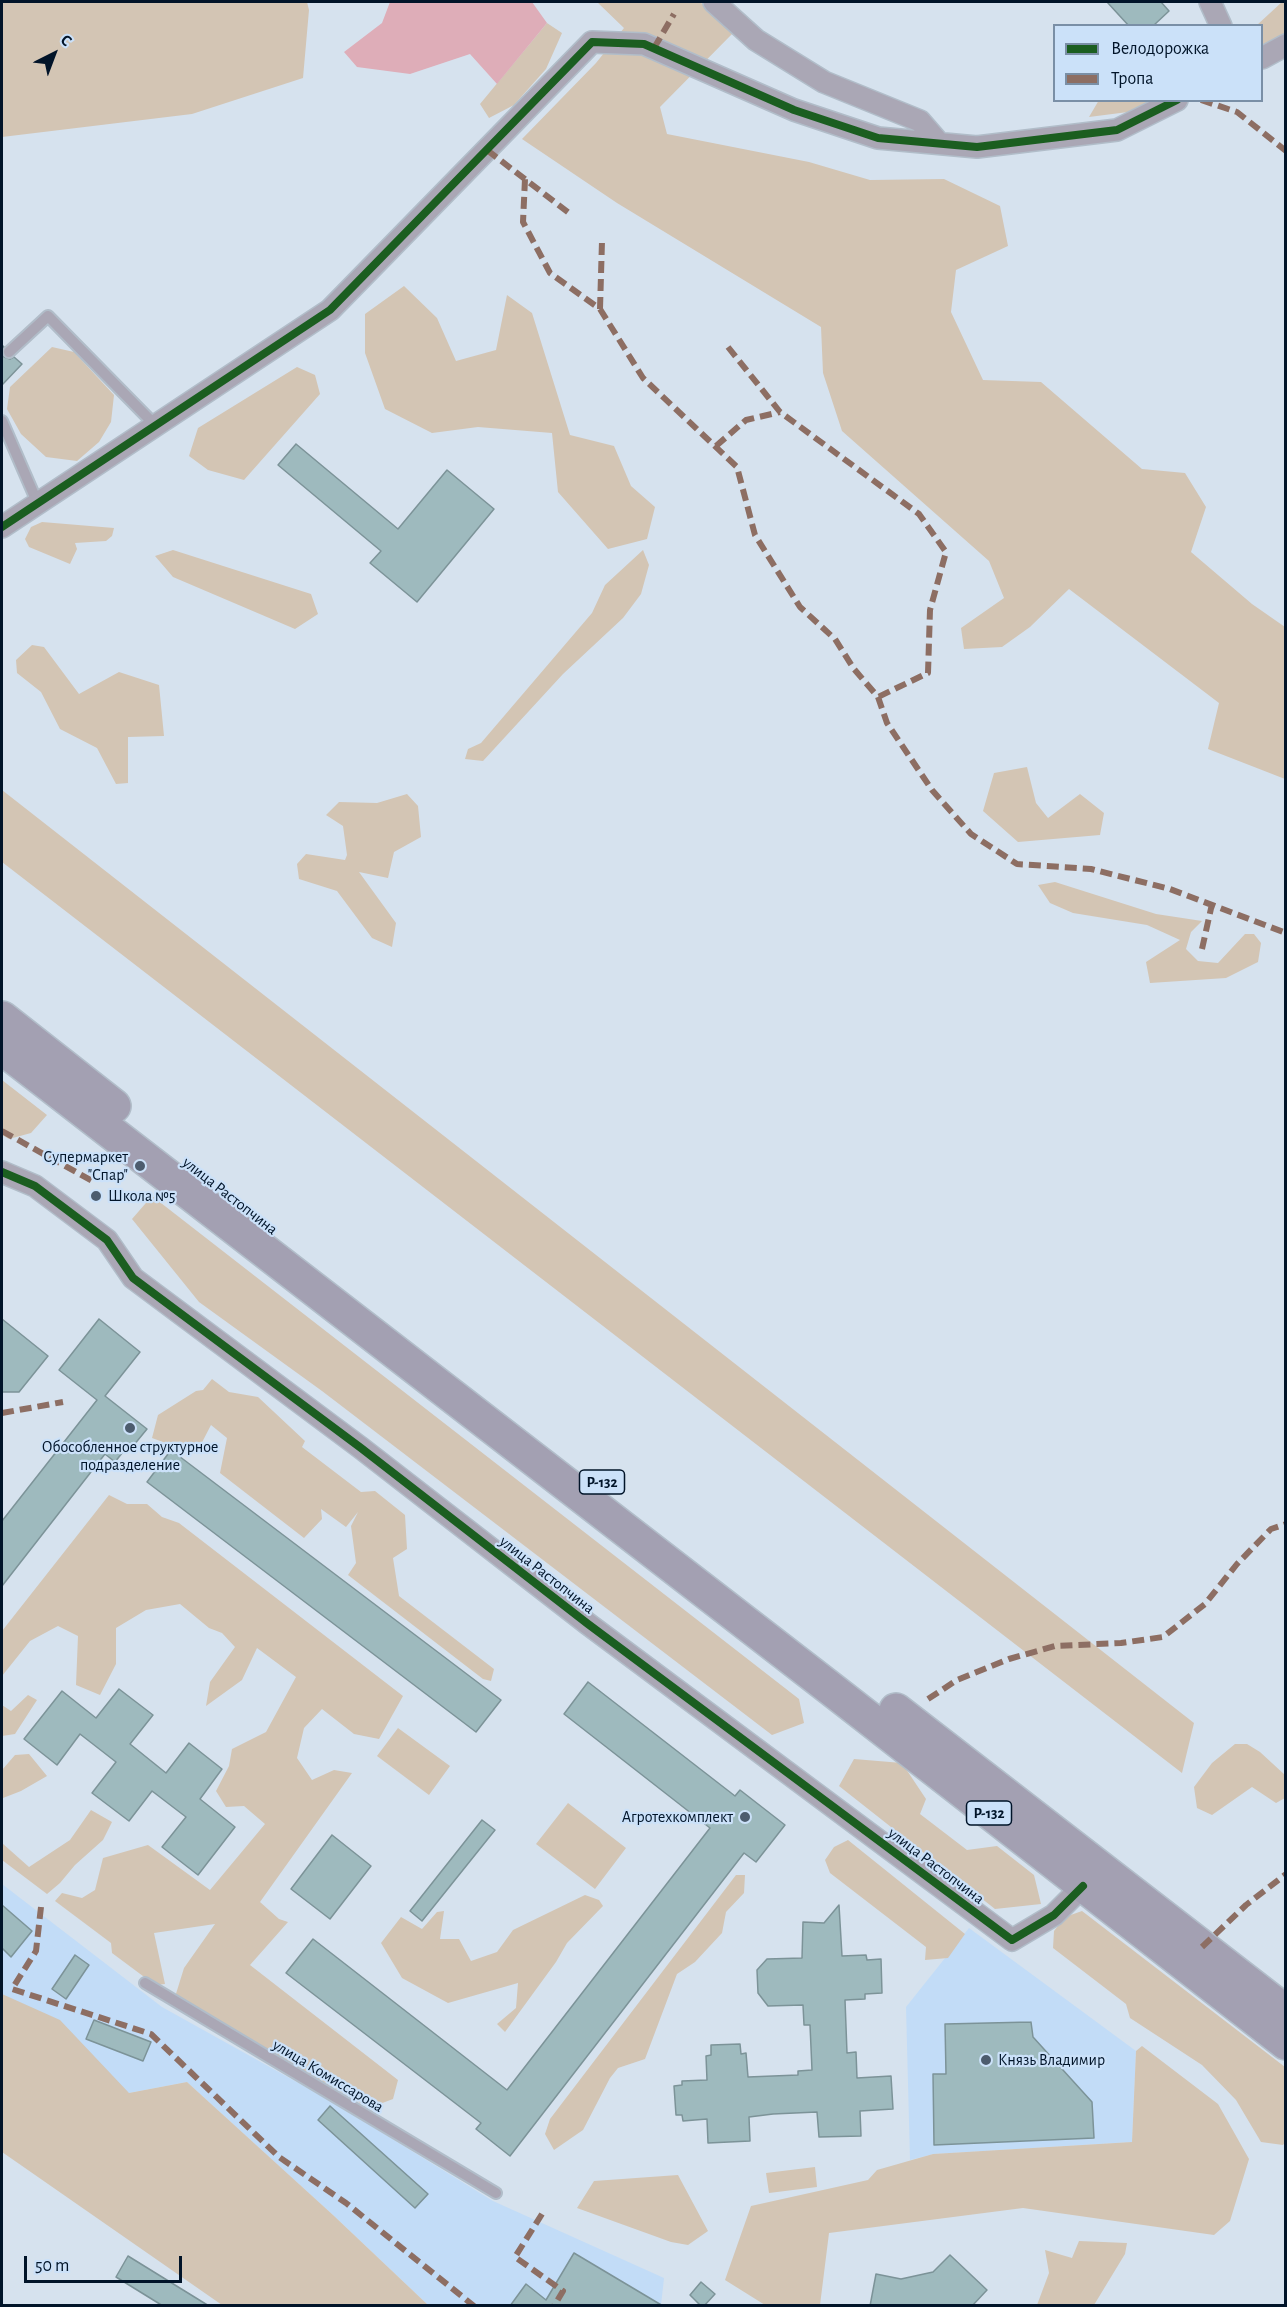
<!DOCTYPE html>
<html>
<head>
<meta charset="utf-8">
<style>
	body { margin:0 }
	#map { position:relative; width:1287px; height:2307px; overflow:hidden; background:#d6e2ee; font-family:"Alegreya Sans",sans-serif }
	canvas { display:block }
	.frame { position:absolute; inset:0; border:3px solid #011429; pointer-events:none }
	.legend { position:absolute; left:1053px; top:24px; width:210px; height:78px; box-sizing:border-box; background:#cbe1f9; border:2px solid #7a8fa6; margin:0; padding:8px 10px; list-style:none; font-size:18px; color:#011429 }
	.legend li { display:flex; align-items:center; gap:12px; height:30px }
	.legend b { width:30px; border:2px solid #7a8fa6 }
	.north { position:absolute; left:24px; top:24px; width:60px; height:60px; -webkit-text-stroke:4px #cbe1f9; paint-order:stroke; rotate:42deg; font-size:16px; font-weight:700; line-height:24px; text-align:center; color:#011429 }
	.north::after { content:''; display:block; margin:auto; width:21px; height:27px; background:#011429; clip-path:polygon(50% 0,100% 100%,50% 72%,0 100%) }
	.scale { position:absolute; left:24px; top:2256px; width:158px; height:27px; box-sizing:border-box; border:3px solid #011429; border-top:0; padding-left:8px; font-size:18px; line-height:21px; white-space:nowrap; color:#011429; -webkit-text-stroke:4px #cbe1f9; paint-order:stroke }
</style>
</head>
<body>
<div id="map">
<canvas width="1287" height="2307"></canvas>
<div class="frame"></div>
<ul class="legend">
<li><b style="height:8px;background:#1b5e20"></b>Велодорожка</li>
<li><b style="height:8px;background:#8d6e63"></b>Тропа</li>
</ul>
<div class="north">С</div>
<div class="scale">50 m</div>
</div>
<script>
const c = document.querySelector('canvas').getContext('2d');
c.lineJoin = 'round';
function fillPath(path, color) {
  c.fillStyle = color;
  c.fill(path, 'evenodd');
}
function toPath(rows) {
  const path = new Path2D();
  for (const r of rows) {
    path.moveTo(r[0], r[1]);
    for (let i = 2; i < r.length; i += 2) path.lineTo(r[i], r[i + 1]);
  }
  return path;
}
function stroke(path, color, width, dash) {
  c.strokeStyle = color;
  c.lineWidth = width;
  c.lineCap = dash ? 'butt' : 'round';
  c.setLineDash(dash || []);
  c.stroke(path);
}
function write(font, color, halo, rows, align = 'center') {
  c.font = font + ' "Alegreya Sans",sans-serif';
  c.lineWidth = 4.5;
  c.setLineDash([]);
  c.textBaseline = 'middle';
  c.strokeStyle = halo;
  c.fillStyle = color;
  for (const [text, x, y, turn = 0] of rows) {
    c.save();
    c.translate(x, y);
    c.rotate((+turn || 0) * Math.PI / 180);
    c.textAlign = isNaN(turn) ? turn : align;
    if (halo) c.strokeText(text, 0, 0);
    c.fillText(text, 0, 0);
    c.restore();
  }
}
const built = toPath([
	[2,1884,162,2007,329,2100,493,2201,664,2278,661,2305,428,2305,333,2215,187,2082,129,2093,2,2041],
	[969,1928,1136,2051,1132,2142,934,2154,910,2160,906,2007]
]);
const green = toPath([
	[2,2,307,2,309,10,303,78,192,114,2,137],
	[597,2,700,2,735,31,660,107,667,134,809,162,870,180,944,179,1000,206,1008,246,956,270,951,312,983,380,1041,382,1142,469,1185,473,1206,507,1191,552,1252,604,1285,627,1285,779,1208,749,1219,703,1069,589,1030,627,1002,647,964,649,961,628,1004,598,989,561,842,431,823,373,821,327,617,203,522,139,596,63,624,28],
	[1282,2,1285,2,1285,34,1262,46,1262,26,1257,25],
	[547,23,562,33,546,69,514,105,489,118,480,104],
	[1099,100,1152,100,1152,101,1128,112,1089,117],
	[404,286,437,318,456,361,496,350,507,295,532,313,570,435,614,446,631,486,655,507,647,539,608,549,558,492,552,433,478,427,432,433,385,409,365,353,365,314],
	[52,347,74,352,114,395,111,422,99,442,77,461,46,457,21,434,7,409,10,387],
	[297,367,315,375,320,394,244,480,208,470,189,456,198,428],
	[42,522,114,528,112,536,106,541,75,543,77,549,70,564,29,547,25,539,31,527],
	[173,550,311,594,318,614,295,629,173,577,155,556],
	[643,550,649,565,641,594,623,618,563,674,483,761,465,759,468,749,481,743,592,613,605,585],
	[32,645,44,647,79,694,119,672,159,685,164,736,128,737,128,783,116,784,97,748,60,729,41,692,17,673,16,660],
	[1027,767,1036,803,1048,818,1080,794,1104,813,1100,835,1018,842,983,811,994,773],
	[2,790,1194,1723,1182,1773,2,862],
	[407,794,418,806,421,837,394,852,388,878,359,872,396,923,392,947,372,938,337,891,299,879,297,864,306,854,345,860,347,855,343,826,326,815,339,802,377,803],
	[1055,882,1156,914,1202,921,1191,932,1186,949,1198,961,1218,963,1245,934,1254,934,1261,943,1258,962,1226,978,1150,983,1146,962,1180,940,1147,925,1073,913,1050,903,1038,885],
	[2,1080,47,1115,31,1133,9,1139,2,1135],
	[152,1196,799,1699,804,1723,772,1735,322,1391,199,1302,132,1219],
	[212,1379,229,1392,258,1397,305,1441,302,1447,361,1492,375,1491,405,1515,407,1549,393,1558,399,1596,494,1669,491,1681,483,1679,348,1575,356,1563,351,1526,358,1512,346,1527,321,1509,322,1519,304,1538,220,1473,227,1438,211,1425,196,1454,152,1438,158,1415,196,1391,203,1390],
	[109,1495,127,1504,147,1504,162,1517,179,1523,403,1696,379,1739,354,1734,322,1709,304,1728,297,1758,312,1780,334,1770,352,1773,260,1902,279,1919,288,1922,250,1965,398,2080,393,2099,369,2108,175,1997,184,1968,215,1924,154,1933,165,1984,155,1985,112,1953,111,1943,55,1901,62,1893,82,1898,95,1890,103,1858,148,1845,210,1890,265,1824,244,1806,226,1807,216,1791,229,1766,232,1749,266,1732,296,1677,257,1648,242,1680,206,1706,210,1682,235,1647,222,1633,209,1628,180,1604,146,1610,116,1628,116,1664,100,1695,76,1685,78,1636,58,1626,30,1641,2,1676,2,1631],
	[28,1695,37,1700,15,1734,2,1736,2,1705,11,1711],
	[398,1728,450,1766,429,1795,377,1756],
	[1235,1744,1247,1744,1260,1752,1285,1775,1285,1798,1276,1803,1252,1787,1212,1815,1197,1808,1194,1787,1212,1763],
	[29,1754,47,1776,21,1791,3,1798,2,1802,2,1770,15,1755],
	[854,1759,902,1763,926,1799,920,1814,967,1850,997,1846,1034,1875,1041,1904,995,1909,839,1786],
	[568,1803,626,1848,595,1889,536,1844],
	[91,1810,112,1822,103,1840,75,1865,60,1883,47,1894,2,1860,2,1843,29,1867,70,1840],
	[848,1840,965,1934,948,1958,925,1960,926,1947,830,1873,825,1860,834,1847],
	[736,1875,745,1875,744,1893,726,1912,722,1933,695,1962,677,1974,645,2059,618,2068,610,2078,583,2130,554,2150,545,2134,550,2119],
	[585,1895,599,1900,603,1906,567,1943,556,1962,505,2032,497,2024,516,2008,518,1983,448,2003,402,1978,381,1943,401,1917,422,1929,437,1912,444,1911,440,1939,459,1939,471,1961,497,1952,513,1930],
	[1082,1911,1285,2067,1286,2141,1283,2145,1261,2142,1236,2100,1202,2065,1130,2018,1126,2004,1053,1948,1054,1931,1065,1917],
	[2,1994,60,2020,129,2093,187,2082,333,2215,428,2305,222,2305,2,2152],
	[1142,2046,1218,2104,1249,2159,1230,2221,1214,2235,1023,2208,829,2233,820,2305,765,2305,725,2280,751,2206,868,2180,877,2170,933,2154,1132,2142,1136,2051],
	[815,2167,817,2187,769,2193,766,2173],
	[678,2175,708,2231,688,2245,671,2242,577,2208,594,2181],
	[1079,2241,1127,2243,1125,2254,1094,2305,1037,2305,1049,2273,1045,2250,1072,2258]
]);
const water = toPath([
	[390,2,532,2,547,23,497,84,470,54,410,74,357,67,344,52,382,23]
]);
const building = toPath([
	[1107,2,1161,2,1169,11,1153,26,1129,26,1107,2],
	[2,345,4,347,2,353,4,357,10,359,14,357,22,364,2,385,2,345],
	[296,444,398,529,447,470,494,509,417,602,370,563,381,551,278,465,296,444],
	[2,1319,48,1356,19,1392,2,1392,2,1319],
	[99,1319,140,1352,105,1396,147,1429,129,1451,126,1448,115,1462,105,1454,2,1586,2,1521,97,1400,59,1370,99,1319],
	[171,1450,501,1700,476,1732,147,1482,171,1450],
	[588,1682,735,1796,740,1790,785,1825,756,1862,744,1853,510,2156,476,2129,481,2123,286,1973,313,1939,507,2090,710,1828,564,1714,588,1682],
	[119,1689,153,1715,130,1744,166,1773,189,1743,222,1769,200,1799,235,1827,198,1875,162,1847,186,1817,152,1791,129,1821,92,1793,116,1762,80,1734,57,1765,24,1739,62,1691,96,1718,119,1689],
	[482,1820,495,1830,422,1921,410,1911,482,1820],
	[332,1835,371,1866,330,1919,291,1889,332,1835],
	[2,1905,32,1931,11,1957,2,1948,2,1905],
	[839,1905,842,1956,866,1955,867,1960,881,1959,882,1993,865,1994,865,1999,845,2000,847,2053,856,2052,857,2078,891,2076,893,2109,860,2111,861,2136,819,2137,817,2112,773,2114,749,2117,750,2141,708,2143,707,2119,683,2121,682,2115,676,2115,674,2086,682,2085,682,2081,707,2080,706,2056,711,2055,711,2045,740,2044,741,2054,746,2053,748,2077,798,2075,798,2071,812,2070,810,2025,804,2025,803,2005,768,2006,758,1993,757,1970,767,1959,802,1958,803,1922,824,1923,839,1905],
	[75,1955,89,1965,66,1999,52,1989,75,1955],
	[94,2020,151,2042,143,2061,86,2039,94,2020],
	[1031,2022,1033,2037,1092,2102,1094,2138,934,2145,933,2074,946,2074,945,2024,1031,2022],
	[330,2106,428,2194,415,2208,318,2120,330,2106],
	[574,2253,663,2306,510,2306,526,2284,546,2300,574,2253],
	[950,2255,987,2290,972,2306,870,2306,876,2274,901,2279,933,2272,950,2255],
	[128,2256,209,2306,163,2306,116,2277,128,2256],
	[701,2282,715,2294,704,2306,701,2306,690,2295,701,2282]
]);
const service = toPath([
	[9,352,48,316,155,425],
	[2,421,38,504],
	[145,1983,496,2193]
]);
const minor = toPath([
	[714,2,756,40,824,82,920,121,939,143],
	[1210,2,1221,26],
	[1262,58,1286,45],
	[2,527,330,310,592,42,644,44,794,110,878,138,977,147,1117,130,1177,100],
	[2,1172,35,1186,107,1240,133,1278,361,1448,588,1624,1012,1940,1054,1915,1083,1886]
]);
const trunk = toPath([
	[2,1018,114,1106],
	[2,1048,835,1692,1286,2043],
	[896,1710,1286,2012]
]);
const quiet = toPath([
	[654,48,674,14],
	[1201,100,1237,112,1286,151],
	[487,150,569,213],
	[525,179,523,222,550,273,600,309,643,378,737,467,755,535,800,607,835,639,854,669,878,697,887,723,932,790,971,834,1017,864,1091,869,1170,889,1286,933],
	[600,309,602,241],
	[728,347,780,412,919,514,946,552,930,610,928,673,878,697],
	[716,446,746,420,780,412],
	[1202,949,1212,904],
	[2,1131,94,1182],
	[2,1413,63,1402],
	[928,1699,957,1680,1009,1659,1055,1646,1121,1643,1163,1637,1205,1604,1237,1564,1271,1529,1286,1524],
	[41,1907,36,1951,12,1989,151,2034,279,2157,346,2203,474,2306],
	[1202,1947,1246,1905,1286,1874],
	[542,2214,515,2257,563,2291,554,2306]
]);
const cycleway = toPath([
	[2,527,330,310,592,42,644,44,794,110,878,138,977,147,1117,130,1177,100],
	[2,1172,35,1186,107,1240,133,1278,361,1448,588,1624,1012,1940,1054,1915,1083,1886]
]);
const markers = [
	[140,1166,6,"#4c5c6e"],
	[96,1196,6,"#4c5c6e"],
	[130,1428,6,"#4c5c6e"],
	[745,1817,6,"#4c5c6e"],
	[986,2060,6,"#4c5c6e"]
];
const shields = [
	[602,1482,45],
	[989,1813,45]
];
const shieldNames = [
	["Р-132",602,1482],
	["Р-132",989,1813]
];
const poiNames = [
	["Супермаркет",128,1157],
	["\"Спар\"",128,1175],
	["Школа №5",108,1196,"left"],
	["Обособленное структурное",130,1447,"center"],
	["подразделение",130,1465,"center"],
	["Агротехкомплект",733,1817],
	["Князь Владимир",998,2060,"left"]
];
const streetNames = [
	["улица Растопчина",230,1196,38],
	["улица Растопчина",547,1575,38],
	["улица Растопчина",936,1866,37],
	["улица Комиссарова",328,2076,31]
];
fillPath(built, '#c2dcf7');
fillPath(green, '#d3c5b4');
fillPath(water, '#deadb8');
fillPath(building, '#9ebabe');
stroke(building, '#7c9398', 1.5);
stroke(service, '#b1bdc9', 14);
stroke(minor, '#b1bdc9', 24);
stroke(trunk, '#b1bdc9', 36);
stroke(service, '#aaa7b5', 10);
stroke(minor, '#aaa7b5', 21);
stroke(trunk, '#a3a0b2', 33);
stroke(quiet, '#8d6e63', 6, [12, 6]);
stroke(cycleway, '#1b5e20', 8);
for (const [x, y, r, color] of markers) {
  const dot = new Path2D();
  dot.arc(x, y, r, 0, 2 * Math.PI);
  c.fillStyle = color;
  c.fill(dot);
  stroke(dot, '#cbe1f9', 2);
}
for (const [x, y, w] of shields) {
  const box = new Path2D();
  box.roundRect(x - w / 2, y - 12, w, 24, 4.5);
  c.fillStyle = '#cbe1f9';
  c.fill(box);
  stroke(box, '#011429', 1.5);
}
write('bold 15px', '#011429', null, shieldNames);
write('16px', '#011429', '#cbe1f9', poiNames, 'right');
write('16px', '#011429', '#cbe1f9', streetNames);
</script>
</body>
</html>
